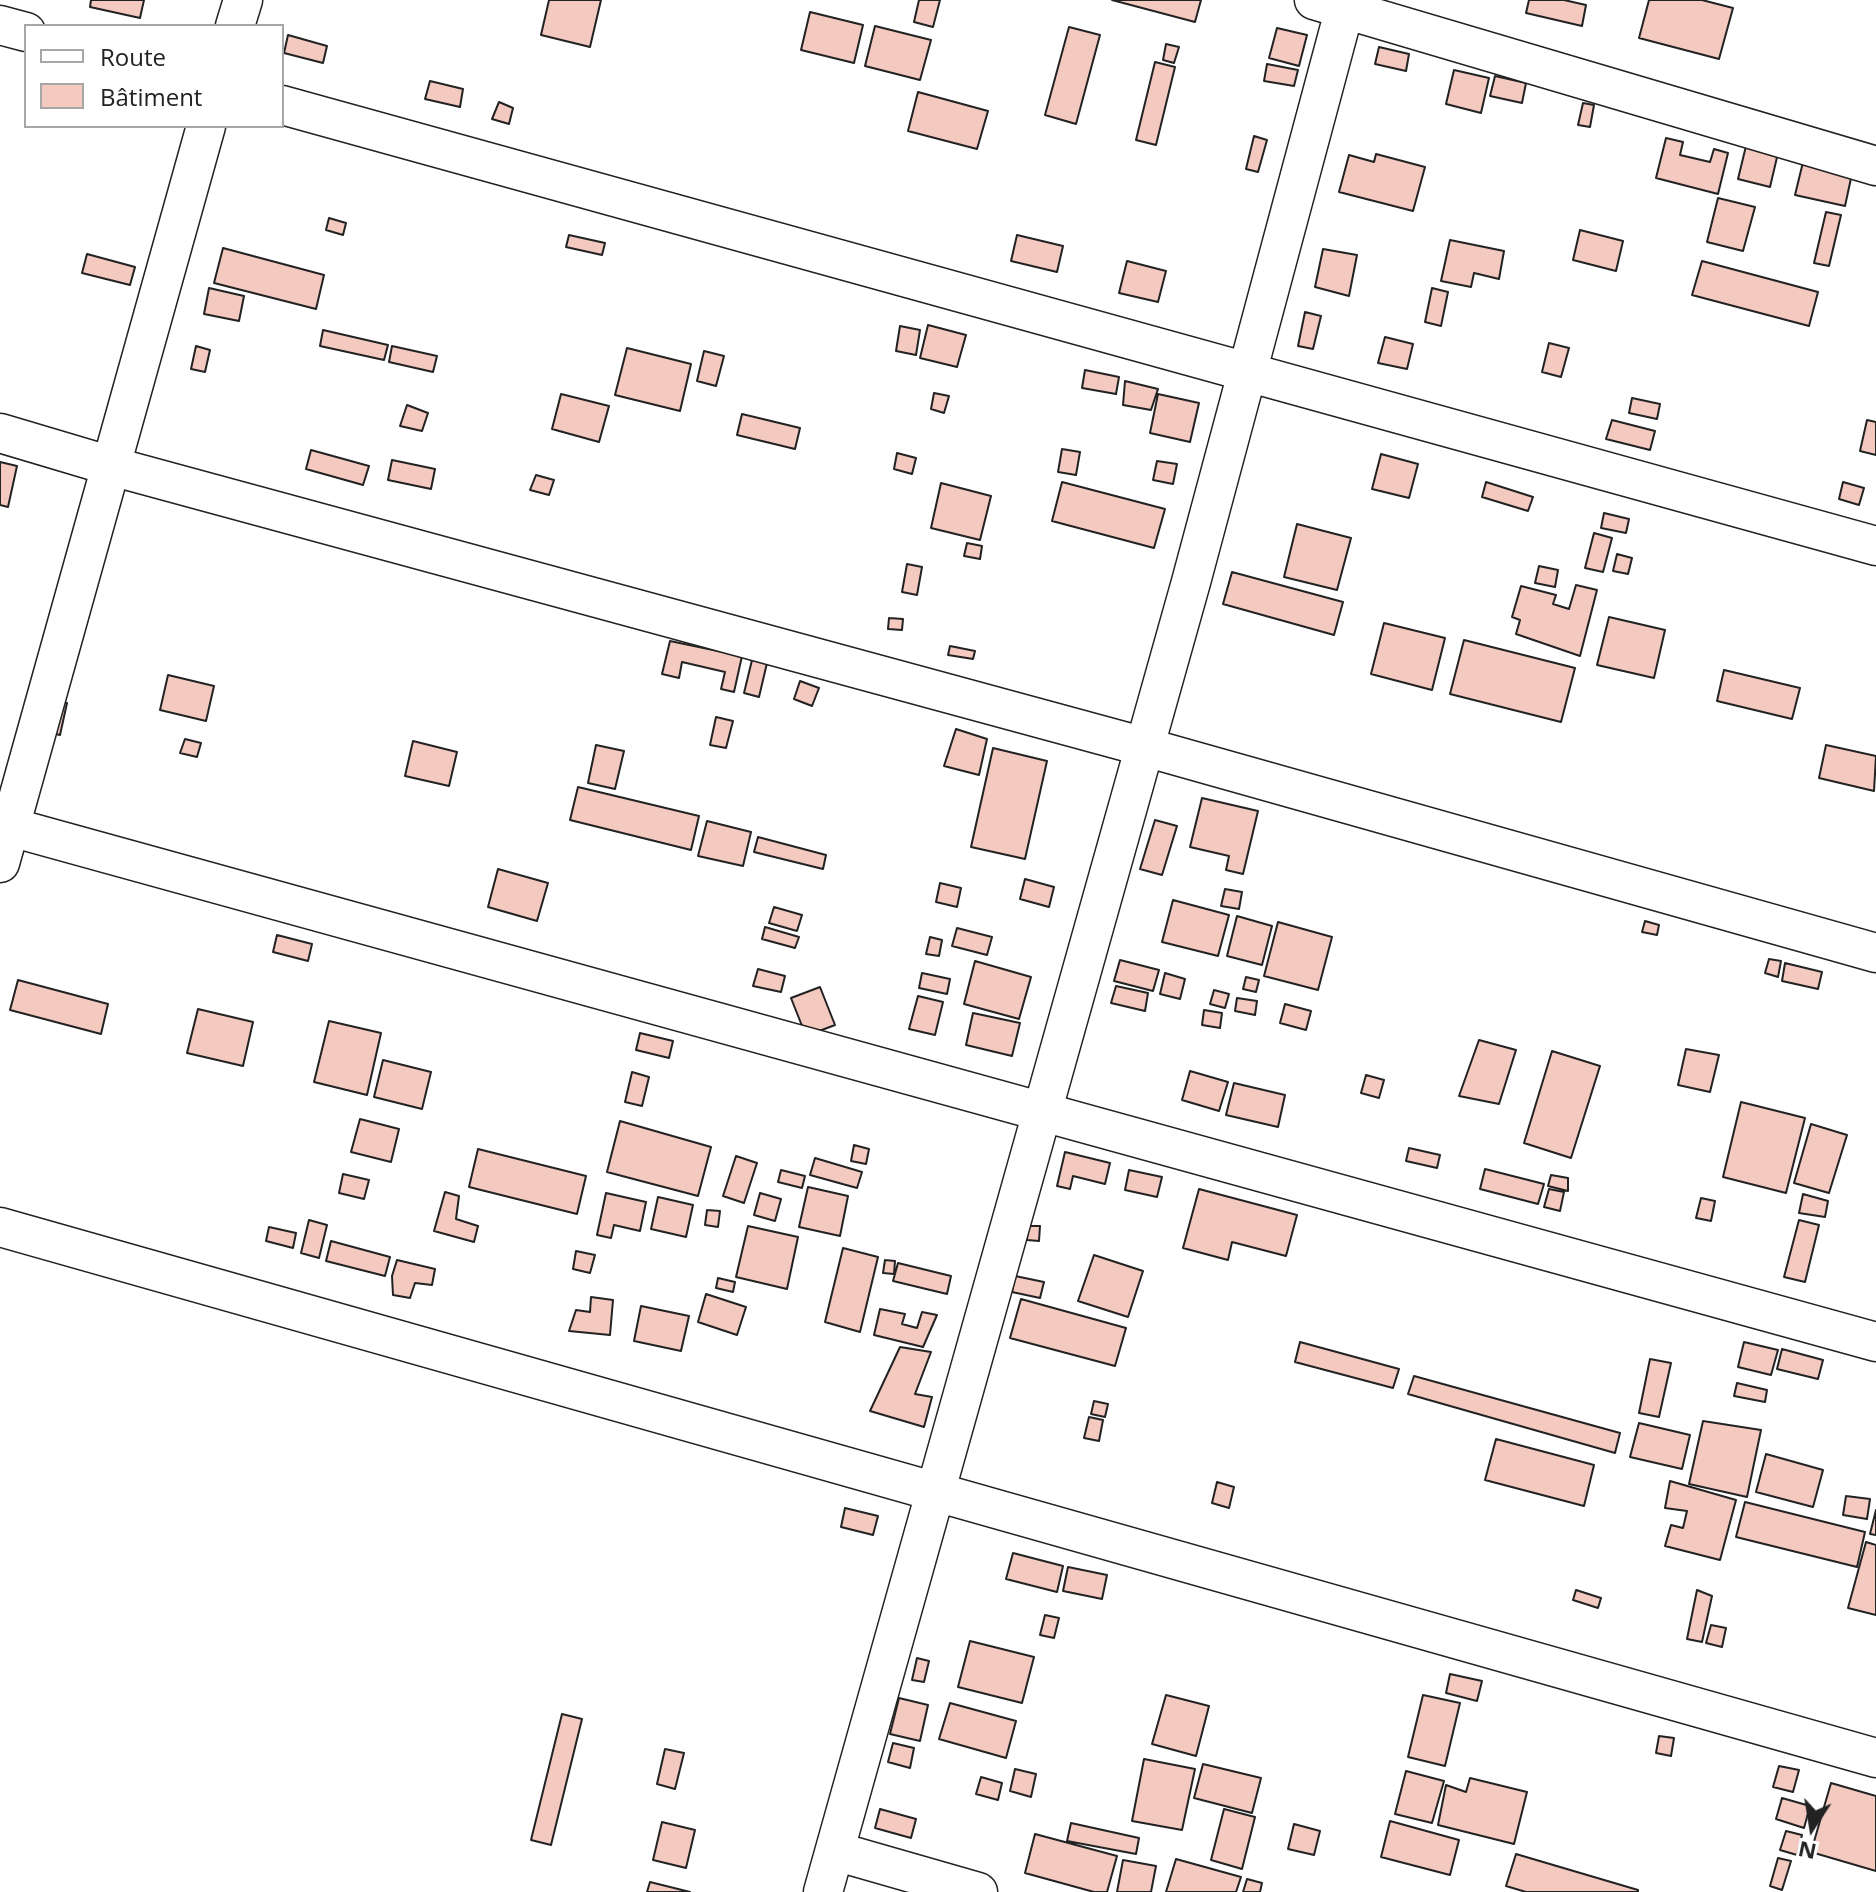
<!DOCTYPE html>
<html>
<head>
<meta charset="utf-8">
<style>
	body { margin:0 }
	#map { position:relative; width:1876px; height:1892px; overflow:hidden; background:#fff; font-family:"Open Sans",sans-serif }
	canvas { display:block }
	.legend { position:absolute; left:24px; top:24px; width:260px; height:104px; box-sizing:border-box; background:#fff; border:2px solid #a7a7a7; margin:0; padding:10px 14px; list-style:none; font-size:24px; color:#222 }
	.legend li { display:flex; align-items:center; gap:16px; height:40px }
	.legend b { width:40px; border:2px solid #a7a7a7 }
	.north { position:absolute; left:1772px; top:1788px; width:80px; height:80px; -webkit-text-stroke:6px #fff; paint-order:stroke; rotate:192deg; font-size:22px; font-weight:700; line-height:32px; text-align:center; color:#222 }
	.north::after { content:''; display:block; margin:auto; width:28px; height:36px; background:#222; clip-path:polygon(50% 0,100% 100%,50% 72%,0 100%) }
</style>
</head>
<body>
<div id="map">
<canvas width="1876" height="1892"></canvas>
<ul class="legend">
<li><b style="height:10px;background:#fff"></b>Route</li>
<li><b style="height:22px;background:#f3c9c0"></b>Bâtiment</li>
</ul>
<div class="north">N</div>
</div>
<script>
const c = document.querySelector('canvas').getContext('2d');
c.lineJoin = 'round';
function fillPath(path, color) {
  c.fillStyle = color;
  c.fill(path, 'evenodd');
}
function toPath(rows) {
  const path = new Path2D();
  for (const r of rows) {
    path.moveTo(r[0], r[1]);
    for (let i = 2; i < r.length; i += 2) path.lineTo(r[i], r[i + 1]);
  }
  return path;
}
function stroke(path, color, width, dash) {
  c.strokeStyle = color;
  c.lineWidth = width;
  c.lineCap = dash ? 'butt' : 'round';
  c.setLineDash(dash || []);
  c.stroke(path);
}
const building = toPath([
	[91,0,144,0,140,18,90,7,91,0],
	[549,0,601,0,590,47,541,35,549,0],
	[919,0,940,0,933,27,914,22,919,0],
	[1112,0,1201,0,1195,22,1112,0],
	[1529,0,1564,0,1586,5,1582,26,1526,13,1529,0],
	[1649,0,1702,0,1733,8,1719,59,1639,38,1649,0],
	[810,12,863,25,854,63,801,50,810,12],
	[875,26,931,40,920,80,865,66,875,26],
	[1069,27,1100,35,1076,124,1045,115,1069,27],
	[1277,28,1307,35,1299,66,1269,58,1277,28],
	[288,35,327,46,323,63,284,53,288,35],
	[1166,44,1179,47,1174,63,1163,60,1166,44],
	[1379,47,1409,54,1406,71,1375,64,1379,47],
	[1155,62,1175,67,1156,145,1136,140,1155,62],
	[1267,64,1298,70,1294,86,1264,81,1267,64],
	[1454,70,1489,78,1481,113,1446,104,1454,70],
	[1495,76,1526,83,1522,103,1490,96,1495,76],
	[430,81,463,89,460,107,425,99,430,81],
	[918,92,988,111,977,149,908,131,918,92],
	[499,102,513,108,509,124,492,119,499,102],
	[1583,103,1594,105,1590,127,1578,125,1583,103],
	[1254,136,1267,140,1258,172,1246,169,1254,136],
	[1666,138,1683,142,1680,155,1710,162,1714,149,1728,153,1718,194,1656,178,1666,138],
	[1746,146,1778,153,1770,187,1738,179,1746,146],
	[1376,154,1425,167,1413,211,1339,192,1349,155,1374,162,1376,154],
	[1804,158,1853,169,1845,206,1795,195,1804,158],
	[1718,198,1755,207,1743,251,1707,242,1718,198],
	[1826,212,1841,215,1829,266,1814,263,1826,212],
	[329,218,346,223,343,235,326,230,329,218],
	[1580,230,1623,241,1616,271,1573,260,1580,230],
	[569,235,605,243,602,255,566,247,569,235],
	[1017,235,1063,246,1057,272,1011,261,1017,235],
	[1450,240,1504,251,1499,279,1474,273,1471,287,1441,281,1450,240],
	[223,248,324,275,316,309,214,283,223,248],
	[1323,249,1357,255,1349,296,1315,287,1323,249],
	[87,254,135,267,130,285,82,273,87,254],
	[1127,261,1166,271,1158,302,1119,293,1127,261],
	[1702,261,1818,292,1809,326,1692,295,1702,261],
	[209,288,244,296,239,321,204,314,209,288],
	[1432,288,1448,292,1441,326,1425,322,1432,288],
	[1305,312,1321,316,1313,349,1298,346,1305,312],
	[928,325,966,335,957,367,920,358,928,325],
	[900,326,920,330,916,355,896,351,900,326],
	[323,330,388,345,384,360,320,346,323,330],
	[1385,337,1413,344,1407,369,1378,363,1385,337],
	[1549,343,1569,348,1561,377,1542,372,1549,343],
	[196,346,210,350,205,372,191,369,196,346],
	[392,346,437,356,433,372,389,362,392,346],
	[627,348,691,364,680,411,615,395,627,348],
	[704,351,724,356,716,386,697,381,704,351],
	[1085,370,1119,377,1116,394,1082,388,1085,370],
	[1125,381,1158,389,1151,410,1123,405,1125,381],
	[934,393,949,396,944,413,931,409,934,393],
	[561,394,609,406,599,442,552,429,561,394],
	[1158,394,1199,403,1190,442,1150,433,1158,394],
	[1632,398,1660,404,1657,419,1629,413,1632,398],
	[407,405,428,413,422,431,400,426,407,405],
	[742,414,800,428,795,449,737,435,742,414],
	[1612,420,1655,431,1650,450,1606,439,1612,420],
	[1867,420,1876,422,1876,455,1860,451,1867,420],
	[1062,449,1080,452,1076,475,1058,472,1062,449],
	[311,450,369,466,363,485,306,469,311,450],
	[897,453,916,458,912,474,894,469,897,453],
	[1381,454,1418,464,1409,498,1372,489,1381,454],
	[392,460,435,469,431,489,388,480,392,460],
	[1157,461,1177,464,1173,484,1153,480,1157,461],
	[0,462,17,466,8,507,0,505,0,462],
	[536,475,554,480,549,495,530,490,536,475],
	[1062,482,1165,509,1154,548,1052,521,1062,482],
	[1486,482,1533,497,1528,511,1482,497,1486,482],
	[1843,482,1864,488,1859,505,1839,499,1843,482],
	[941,483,991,496,980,540,931,528,941,483],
	[1604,513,1629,519,1626,533,1601,528,1604,513],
	[1297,524,1351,538,1337,590,1284,577,1297,524],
	[1594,533,1612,538,1603,572,1585,568,1594,533],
	[967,543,982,546,980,559,964,556,967,543],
	[1617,554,1632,558,1628,574,1613,571,1617,554],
	[907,564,922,567,917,595,902,592,907,564],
	[1539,566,1558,570,1555,587,1535,583,1539,566],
	[1232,572,1343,602,1334,635,1223,604,1232,572],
	[1576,585,1597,590,1580,656,1516,634,1520,620,1512,617,1521,586,1556,595,1553,604,1569,609,1576,585],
	[1609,617,1665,630,1654,678,1597,665,1609,617],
	[889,618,903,619,902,630,888,629,889,618],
	[1384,623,1445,638,1432,690,1371,674,1384,623],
	[1464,640,1575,668,1561,722,1450,694,1464,640],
	[670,641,742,656,734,692,721,689,725,672,682,662,679,678,662,674,670,641],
	[950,646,975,651,973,659,948,655,950,646],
	[752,660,767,663,759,697,744,693,752,660],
	[1724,670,1800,688,1792,719,1717,701,1724,670],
	[168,675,214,686,206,721,160,710,168,675],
	[800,681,819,688,812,706,794,699,800,681],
	[52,701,67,703,60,735,46,732,52,701],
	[716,717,733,721,726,748,710,745,716,717],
	[956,729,987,739,979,775,944,766,956,729],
	[185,739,201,743,197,757,180,753,185,739],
	[413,741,457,752,449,786,405,776,413,741],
	[596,745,624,751,615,789,588,783,596,745],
	[1826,745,1876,756,1874,791,1819,778,1826,745],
	[993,748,1047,761,1025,859,971,847,993,748],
	[578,787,699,816,691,850,570,820,578,787],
	[1202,798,1258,811,1243,874,1226,870,1229,856,1190,847,1202,798],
	[1155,820,1177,826,1162,875,1140,869,1155,820],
	[707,821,751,832,743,866,698,856,707,821],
	[758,837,826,855,823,869,754,852,758,837],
	[498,869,548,883,537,921,488,907,498,869],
	[1025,879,1054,887,1049,907,1020,899,1025,879],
	[940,883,961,888,957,907,936,902,940,883],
	[1225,889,1242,892,1239,909,1221,906,1225,889],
	[1173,900,1229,915,1218,956,1162,942,1173,900],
	[774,907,802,915,797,931,769,923,774,907],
	[1237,916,1272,926,1262,965,1227,956,1237,916],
	[1645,921,1659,925,1657,935,1642,932,1645,921],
	[1278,922,1332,937,1318,990,1264,976,1278,922],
	[765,927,799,937,795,948,762,939,765,927],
	[957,928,992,937,987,955,952,946,957,928],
	[277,935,312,944,308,961,273,952,277,935],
	[930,937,942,940,939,956,926,954,930,937],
	[1769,959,1781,961,1778,977,1765,973,1769,959],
	[1120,960,1159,970,1153,991,1114,981,1120,960],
	[975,961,1031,977,1019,1019,964,1004,975,961],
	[1785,963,1822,972,1818,989,1782,981,1785,963],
	[758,969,785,976,781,992,753,986,758,969],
	[922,973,950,979,947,994,919,988,922,973],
	[1165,973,1185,979,1180,999,1160,994,1165,973],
	[1246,977,1259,980,1256,992,1243,989,1246,977],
	[18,980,108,1004,101,1034,10,1010,18,980],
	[1116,986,1148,993,1145,1011,1111,1003,1116,986],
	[820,987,835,1025,806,1036,791,998,820,987],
	[1214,990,1229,994,1225,1008,1210,1004,1214,990],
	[918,996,943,1002,935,1035,909,1029,918,996],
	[1237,998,1257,1001,1255,1015,1235,1011,1237,998],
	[1285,1004,1311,1011,1306,1030,1280,1023,1285,1004],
	[198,1009,253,1022,243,1066,187,1053,198,1009],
	[1204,1010,1222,1013,1220,1028,1202,1025,1204,1010],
	[973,1013,1020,1023,1012,1056,966,1045,973,1013],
	[329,1021,381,1033,367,1095,314,1082,329,1021],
	[640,1033,673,1041,669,1058,636,1050,640,1033],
	[1479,1040,1516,1050,1499,1104,1459,1096,1479,1040],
	[1686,1049,1719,1055,1710,1092,1678,1085,1686,1049],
	[1552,1051,1600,1066,1571,1158,1524,1143,1552,1051],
	[383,1060,431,1072,422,1109,374,1097,383,1060],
	[1190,1071,1228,1082,1219,1111,1182,1100,1190,1071],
	[632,1072,649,1077,642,1106,625,1102,632,1072],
	[1366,1075,1384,1080,1379,1098,1361,1093,1366,1075],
	[1234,1083,1285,1095,1278,1127,1226,1115,1234,1083],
	[1741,1102,1805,1118,1786,1193,1723,1177,1741,1102],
	[360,1119,399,1129,391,1162,351,1152,360,1119],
	[620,1121,711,1147,698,1196,607,1172,620,1121],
	[1811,1124,1847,1135,1829,1193,1794,1183,1811,1124],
	[854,1145,869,1149,866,1164,851,1161,854,1145],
	[1409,1148,1440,1155,1437,1168,1406,1161,1409,1148],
	[478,1149,586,1176,577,1214,469,1187,478,1149],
	[1065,1152,1110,1163,1105,1184,1073,1176,1070,1189,1057,1186,1065,1152],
	[736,1156,757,1163,744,1203,723,1196,736,1156],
	[815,1158,862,1172,857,1188,810,1175,815,1158],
	[1485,1169,1544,1184,1538,1204,1480,1189,1485,1169],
	[781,1170,805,1176,802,1188,778,1182,781,1170],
	[1129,1170,1162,1177,1157,1197,1125,1190,1129,1170],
	[343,1174,369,1180,364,1199,339,1193,343,1174],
	[1551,1175,1568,1178,1568,1191,1548,1186,1551,1175],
	[808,1187,848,1196,840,1236,799,1227,808,1187],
	[1199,1189,1297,1215,1286,1256,1232,1242,1228,1260,1183,1248,1199,1189],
	[1549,1189,1564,1192,1560,1211,1544,1207,1549,1189],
	[445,1192,459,1196,456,1219,478,1226,474,1242,434,1231,445,1192],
	[606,1193,646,1202,640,1231,614,1225,611,1238,597,1235,606,1193],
	[760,1193,781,1199,775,1221,754,1215,760,1193],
	[1803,1194,1828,1201,1825,1217,1799,1213,1803,1194],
	[658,1197,693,1205,686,1237,651,1229,658,1197],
	[1701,1198,1715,1201,1711,1221,1696,1218,1701,1198],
	[707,1210,720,1211,718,1227,705,1225,707,1210],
	[309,1220,327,1225,319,1258,301,1253,309,1220],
	[1799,1220,1819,1225,1805,1282,1784,1277,1799,1220],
	[748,1226,798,1237,787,1289,736,1277,748,1226],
	[1028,1226,1040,1226,1039,1241,1027,1240,1028,1226],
	[269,1227,296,1233,293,1248,266,1241,269,1227],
	[331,1241,390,1257,385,1276,326,1261,331,1241],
	[843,1248,878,1257,860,1332,825,1322,843,1248],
	[576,1251,595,1255,590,1273,573,1269,576,1251],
	[1094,1255,1143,1271,1128,1317,1078,1301,1094,1255],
	[397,1260,435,1269,432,1285,415,1283,410,1298,393,1295,392,1276,397,1260],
	[885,1260,895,1261,894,1274,883,1273,885,1260],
	[898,1263,951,1276,947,1294,893,1281,898,1263],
	[1015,1276,1044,1282,1040,1298,1012,1292,1015,1276],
	[718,1278,735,1282,733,1292,716,1288,718,1278],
	[706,1294,746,1307,737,1335,698,1322,706,1294],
	[591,1297,613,1300,610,1335,569,1331,576,1310,590,1312,591,1297],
	[1021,1299,1126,1328,1115,1366,1010,1338,1021,1299],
	[641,1306,689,1316,681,1351,634,1341,641,1306],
	[880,1309,905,1314,902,1324,917,1328,922,1312,937,1315,923,1347,874,1335,880,1309],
	[1300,1342,1399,1369,1393,1388,1295,1362,1300,1342],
	[1744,1342,1778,1350,1771,1375,1738,1367,1744,1342],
	[900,1347,931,1352,915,1394,932,1397,924,1427,870,1411,900,1347],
	[1782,1349,1823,1360,1818,1379,1777,1369,1782,1349],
	[1650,1359,1671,1363,1659,1417,1639,1413,1650,1359],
	[1414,1376,1620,1433,1615,1453,1408,1394,1414,1376],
	[1737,1383,1767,1390,1765,1402,1734,1396,1737,1383],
	[1094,1401,1108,1404,1105,1417,1091,1414,1094,1401],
	[1089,1417,1103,1420,1099,1441,1084,1438,1089,1417],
	[1703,1421,1761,1430,1747,1497,1689,1484,1703,1421],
	[1639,1423,1690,1435,1682,1469,1630,1457,1639,1423],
	[1496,1439,1594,1465,1584,1506,1485,1480,1496,1439],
	[1766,1454,1823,1470,1813,1507,1756,1492,1766,1454],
	[1670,1481,1736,1500,1720,1560,1665,1546,1671,1525,1683,1528,1687,1511,1665,1508,1670,1481],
	[1217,1482,1234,1487,1229,1508,1212,1503,1217,1482],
	[1846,1496,1870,1499,1867,1519,1843,1515,1846,1496],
	[1745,1502,1865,1532,1857,1567,1736,1537,1745,1502],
	[845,1508,878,1516,873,1535,841,1527,845,1508],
	[1876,1510,1876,1535,1870,1534,1876,1510],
	[1866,1542,1876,1545,1876,1615,1848,1608,1866,1542],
	[1013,1553,1063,1566,1057,1592,1006,1579,1013,1553],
	[1068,1567,1107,1575,1102,1599,1063,1591,1068,1567],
	[1576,1590,1601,1598,1598,1608,1573,1600,1576,1590],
	[1697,1590,1712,1596,1702,1642,1687,1639,1697,1590],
	[1045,1615,1059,1618,1054,1638,1040,1635,1045,1615],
	[1711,1625,1726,1628,1722,1647,1706,1643,1711,1625],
	[970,1641,1034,1657,1022,1703,958,1687,970,1641],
	[917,1658,929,1661,924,1682,912,1680,917,1658],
	[1450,1674,1482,1681,1477,1701,1446,1693,1450,1674],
	[1166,1695,1209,1706,1196,1756,1152,1744,1166,1695],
	[1423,1695,1460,1703,1445,1766,1408,1757,1423,1695],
	[899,1698,928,1705,920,1741,890,1734,899,1698],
	[950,1703,1016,1721,1006,1758,939,1739,950,1703],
	[562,1714,582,1719,551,1845,531,1840,562,1714],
	[1659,1736,1674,1738,1671,1756,1656,1753,1659,1736],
	[893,1743,914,1748,910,1768,888,1762,893,1743],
	[665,1749,684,1753,675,1789,657,1784,665,1749],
	[1144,1759,1195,1769,1182,1830,1132,1821,1144,1759],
	[1203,1764,1261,1778,1252,1813,1194,1798,1203,1764],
	[1779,1766,1799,1770,1793,1792,1773,1787,1779,1766],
	[1015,1769,1036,1774,1031,1797,1010,1791,1015,1769],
	[1406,1771,1444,1781,1432,1823,1395,1814,1406,1771],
	[981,1777,1002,1783,998,1800,976,1794,981,1777],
	[1470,1778,1527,1792,1514,1844,1438,1825,1446,1785,1466,1792,1470,1778],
	[1831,1783,1876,1796,1876,1871,1811,1852,1831,1783],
	[1782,1798,1810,1806,1804,1828,1776,1819,1782,1798],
	[880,1809,916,1819,911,1838,875,1828,880,1809],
	[1224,1809,1255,1817,1242,1869,1211,1860,1224,1809],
	[1390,1821,1459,1840,1450,1875,1381,1857,1390,1821],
	[662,1822,695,1830,686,1868,653,1860,662,1822],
	[1071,1823,1139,1838,1136,1854,1067,1841,1071,1823],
	[1294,1824,1320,1831,1314,1855,1288,1849,1294,1824],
	[1786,1831,1802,1835,1797,1855,1780,1850,1786,1831],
	[1035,1834,1117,1856,1107,1892,1094,1892,1025,1873,1035,1834],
	[1516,1854,1638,1890,1638,1892,1526,1892,1506,1886,1516,1854],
	[1778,1858,1791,1861,1782,1890,1770,1886,1778,1858],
	[1176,1859,1241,1877,1236,1892,1166,1892,1176,1859],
	[1123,1860,1156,1866,1151,1892,1117,1892,1123,1860],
	[1247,1879,1262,1883,1260,1892,1243,1892,1247,1879],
	[650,1882,690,1892,647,1892,650,1882]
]);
const minor = toPath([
	[1314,0,1876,166],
	[0,25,26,32],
	[235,26,243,0],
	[282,105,1876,546],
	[0,433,111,466,1145,747,1876,953],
	[0,824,1876,1342],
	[0,863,206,126],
	[0,1227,1876,1758],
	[835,1851,978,1892],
	[823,1892,1191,582,1347,0]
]);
fillPath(building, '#f3c9c0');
stroke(building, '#222', 2);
stroke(minor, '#222', 41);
stroke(minor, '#fff', 38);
</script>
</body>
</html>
